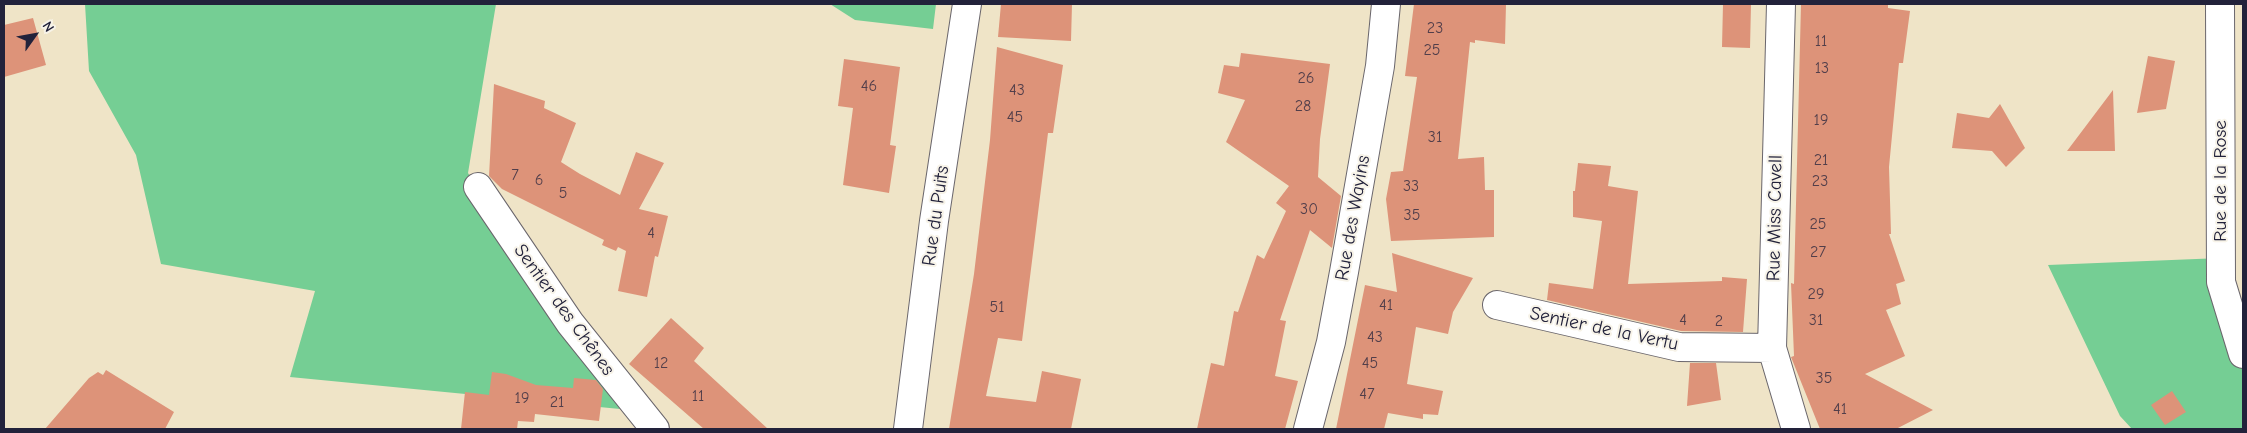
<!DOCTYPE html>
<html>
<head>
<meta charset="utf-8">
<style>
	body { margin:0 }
	#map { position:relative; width:2247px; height:433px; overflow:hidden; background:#efe4c7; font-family:"Comic Neue",sans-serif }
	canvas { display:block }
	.frame { position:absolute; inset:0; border:5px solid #22223b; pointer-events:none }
	.north { position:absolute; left:10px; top:10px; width:50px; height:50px; -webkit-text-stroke:4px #f7f3e8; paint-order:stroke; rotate:58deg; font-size:14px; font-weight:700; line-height:20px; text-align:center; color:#22223b }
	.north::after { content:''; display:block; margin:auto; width:18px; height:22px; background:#22223b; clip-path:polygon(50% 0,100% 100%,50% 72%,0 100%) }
</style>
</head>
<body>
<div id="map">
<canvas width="2247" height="433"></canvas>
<div class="frame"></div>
<div class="north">N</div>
</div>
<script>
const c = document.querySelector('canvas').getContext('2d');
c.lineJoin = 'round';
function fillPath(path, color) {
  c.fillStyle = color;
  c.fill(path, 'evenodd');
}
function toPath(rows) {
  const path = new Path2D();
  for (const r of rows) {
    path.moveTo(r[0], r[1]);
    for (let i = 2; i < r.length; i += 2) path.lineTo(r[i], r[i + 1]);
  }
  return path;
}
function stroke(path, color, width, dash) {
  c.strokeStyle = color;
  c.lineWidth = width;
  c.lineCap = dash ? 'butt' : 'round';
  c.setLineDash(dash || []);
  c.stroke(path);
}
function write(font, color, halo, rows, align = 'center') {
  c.font = font + ' "Comic Neue",sans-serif';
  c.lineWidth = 4;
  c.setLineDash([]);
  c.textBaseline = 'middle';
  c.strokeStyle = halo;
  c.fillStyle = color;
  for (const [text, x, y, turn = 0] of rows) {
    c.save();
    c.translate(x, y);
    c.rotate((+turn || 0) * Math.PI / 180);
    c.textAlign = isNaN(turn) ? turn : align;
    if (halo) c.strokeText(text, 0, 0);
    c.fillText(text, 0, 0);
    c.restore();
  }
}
const green = toPath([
	[85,4,496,4,468,173,620,409,290,377,315,291,161,264,136,155,89,71],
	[830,4,936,4,933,29,855,20],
	[2221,258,2243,322,2243,429,2132,429,2120,416,2048,265]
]);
const building = toPath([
	[1001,4,1072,4,1071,41,998,37],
	[1414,4,1506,4,1505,44,1475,40,1475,43,1470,42,1458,159,1484,157,1485,190,1494,190,1494,237,1391,241,1386,199,1391,172,1403,171,1417,77,1405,76],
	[1723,4,1751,4,1750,48,1722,47],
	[1801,4,1888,4,1888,8,1910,11,1903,63,1899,63,1889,167,1891,234,1889,234,1905,281,1896,284,1901,304,1886,310,1905,356,1865,374,1933,410,1896,429,1820,429,1791,357,1794,356,1791,283,1794,284],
	[33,18,46,65,4,77,4,25],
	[997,47,1063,65,1053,133,1048,133,1022,341,998,338,986,396,1036,402,1042,371,1081,379,1071,429,949,429,974,274,990,140],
	[1241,53,1330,64,1320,139,1318,177,1341,196,1332,248,1310,230,1280,320,1286,321,1275,376,1298,381,1285,429,1197,429,1211,363,1224,366,1234,311,1238,312,1257,255,1264,259,1286,211,1276,203,1289,186,1226,142,1245,100,1218,93,1224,65,1239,67],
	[2148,56,2175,61,2166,109,2137,113],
	[844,59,900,67,890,145,896,146,889,193,843,185,853,108,838,106],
	[494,84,545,101,544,108,576,123,561,162,580,174,620,195,636,152,664,163,639,209,668,216,658,257,655,256,647,297,618,291,626,251,618,247,616,251,602,245,604,240,502,189,489,176],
	[2113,90,2115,151,2067,151],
	[2000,104,2025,148,2006,167,1992,151,1952,148,1957,113,1989,118],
	[1578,163,1611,166,1608,186,1638,191,1628,284,1722,281,1722,277,1747,279,1743,332,1681,331,1547,300,1549,283,1593,289,1602,221,1573,217,1573,191,1575,191],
	[1392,253,1473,278,1453,312,1448,334,1416,327,1407,384,1443,391,1438,415,1423,414,1423,419,1388,413,1384,429,1336,429,1365,285,1397,292],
	[671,318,704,348,694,361,768,429,704,429,629,364],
	[1690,363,1716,363,1721,400,1687,406],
	[106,370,174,412,165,429,45,429,89,378,98,372,103,375],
	[492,372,506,374,536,385,573,388,574,378,596,380,603,389,599,421,535,414,534,422,518,421,517,429,461,429,465,392,489,395],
	[2172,391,2186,412,2165,425,2151,405]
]);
const minor = toPath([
	[1781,4,1772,348,1796,429],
	[2220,4,2221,282,2243,354],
	[478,187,570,323,655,429],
	[1497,305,1679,347,1772,348],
	[908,429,934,221,967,4],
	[1308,429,1331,342,1344,272,1380,66,1386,4]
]);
const numberNames = [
	["23",1435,28],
	["11",1821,41],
	["25",1432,50],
	["13",1822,68],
	["26",1306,78],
	["46",869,86],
	["43",1017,90],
	["28",1303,106],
	["45",1015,117],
	["19",1821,120],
	["31",1435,137],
	["21",1821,160],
	["7",515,175],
	["6",539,180],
	["23",1820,181],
	["33",1411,186],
	["5",563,193],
	["30",1309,209],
	["35",1412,215],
	["25",1818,224],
	["4",651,233],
	["27",1818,252],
	["29",1816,294],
	["41",1386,305],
	["51",997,307],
	["4",1683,320],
	["31",1816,320],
	["2",1719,321],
	["43",1375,337],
	["12",661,363],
	["45",1370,363],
	["35",1824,378],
	["47",1367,394],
	["11",698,396],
	["19",522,398],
	["21",557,402],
	["41",1840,409]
];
const streetNames = [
	["Rue de la Rose",2221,181,-90],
	["Rue du Puits",936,216,-82],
	["Rue des Wayins",1353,218,-80],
	["Rue Miss Cavell",1775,218,-89],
	["Sentier des Chênes",564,310,54],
	["Sentier de la Vertu",1604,329,12]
];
fillPath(green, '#75ce94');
fillPath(building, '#dd9379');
stroke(minor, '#6a666c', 30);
stroke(minor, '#fff', 28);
write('16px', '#513e4a', null, numberNames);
write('19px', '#22223b', '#f7f3e8', streetNames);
</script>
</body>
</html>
